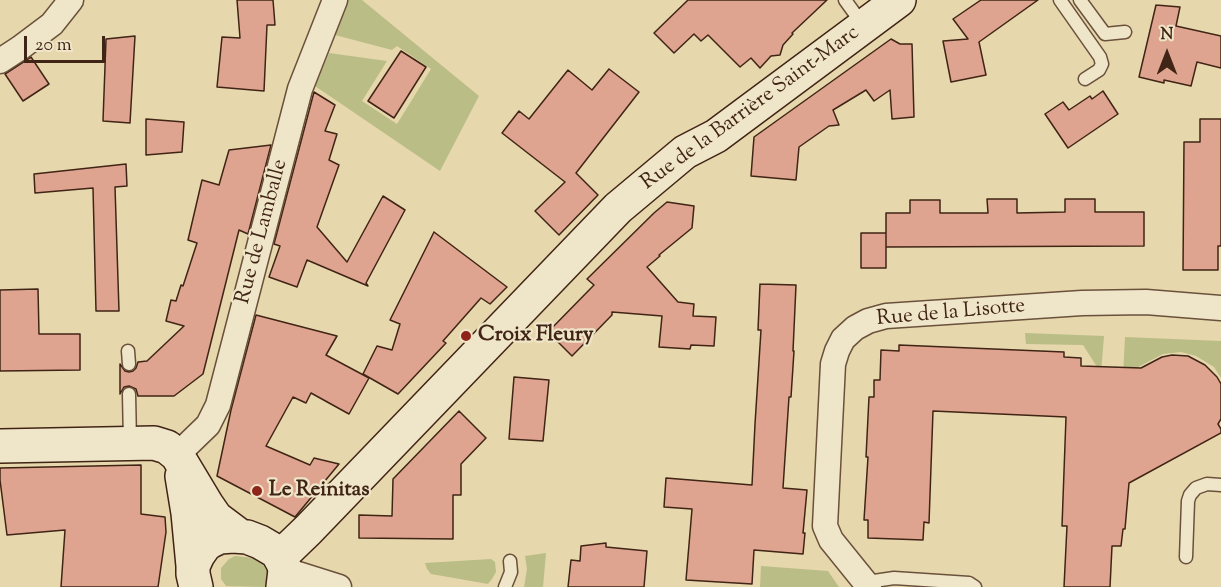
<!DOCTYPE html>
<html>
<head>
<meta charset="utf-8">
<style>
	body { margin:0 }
	#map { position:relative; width:1221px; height:587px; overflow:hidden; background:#e7d7ac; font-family:"Sorts Mill Goudy",serif }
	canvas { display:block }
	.north { position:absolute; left:1137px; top:24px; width:60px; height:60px; -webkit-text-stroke:4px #efe5c9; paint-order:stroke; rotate:0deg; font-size:16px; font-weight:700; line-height:24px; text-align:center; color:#402415 }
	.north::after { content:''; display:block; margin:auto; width:21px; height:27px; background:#402415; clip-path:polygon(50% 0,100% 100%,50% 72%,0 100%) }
	.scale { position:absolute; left:24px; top:36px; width:81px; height:27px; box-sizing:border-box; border:3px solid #402415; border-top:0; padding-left:8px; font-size:18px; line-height:21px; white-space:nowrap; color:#402415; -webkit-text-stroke:4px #efe5c9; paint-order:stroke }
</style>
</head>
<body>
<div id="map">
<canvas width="1221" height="587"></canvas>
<div class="north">N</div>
<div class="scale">20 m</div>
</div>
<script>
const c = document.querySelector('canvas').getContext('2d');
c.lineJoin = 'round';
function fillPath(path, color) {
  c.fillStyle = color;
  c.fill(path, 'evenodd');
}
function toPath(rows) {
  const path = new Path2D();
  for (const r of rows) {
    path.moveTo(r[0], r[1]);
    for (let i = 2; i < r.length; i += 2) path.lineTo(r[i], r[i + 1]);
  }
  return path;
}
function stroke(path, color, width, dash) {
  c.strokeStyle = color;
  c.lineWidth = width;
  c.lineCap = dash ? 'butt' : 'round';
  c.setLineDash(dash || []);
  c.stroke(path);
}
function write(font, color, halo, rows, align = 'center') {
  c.font = font + ' "Sorts Mill Goudy",serif';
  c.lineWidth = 4.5;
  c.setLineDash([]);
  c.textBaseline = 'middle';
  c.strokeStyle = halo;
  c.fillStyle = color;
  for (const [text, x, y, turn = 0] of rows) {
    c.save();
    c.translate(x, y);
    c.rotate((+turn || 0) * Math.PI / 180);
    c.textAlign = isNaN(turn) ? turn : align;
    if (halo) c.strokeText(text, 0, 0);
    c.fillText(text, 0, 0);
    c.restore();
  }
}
const green = toPath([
	[348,0,362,0,479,96,440,171,315,86,329,53,387,61,362,101,397,124,431,69,397,46,392,50,335,35],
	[1025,333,1104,336,1101,373,1083,345,1026,344],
	[1125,337,1221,341,1221,378,1214,367,1196,356,1181,352,1163,354,1123,375],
	[546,553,543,587,524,587,527,569,525,556],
	[235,556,255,558,266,565,268,575,265,587,226,586,221,579,221,568,229,559],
	[491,559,495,562,496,572,492,579,488,584,431,574,427,569,425,563],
	[761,566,828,571,839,587,760,587]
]);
const building = toPath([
	[237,0,273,0,275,25,267,25,264,91,217,87,222,37,240,38,237,0],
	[688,0,827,0,792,33,793,34,783,45,780,55,771,56,760,68,751,58,740,67,708,35,701,41,694,34,674,53,654,33,688,0],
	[981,0,1038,0,979,42,986,75,951,82,943,41,968,39,953,19,981,0],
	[1156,5,1180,7,1176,26,1221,36,1221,68,1197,62,1191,86,1164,80,1164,83,1139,77,1156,5],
	[135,36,130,123,103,121,106,39,135,36],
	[891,39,900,44,912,44,914,117,892,119,890,90,874,101,866,90,833,110,839,125,829,126,799,147,796,180,751,176,754,137,891,39],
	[401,51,426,67,394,118,368,101,401,51],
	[31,57,49,84,23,101,5,74,31,57],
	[609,69,639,92,576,173,598,195,559,235,535,211,565,182,502,133,519,111,529,119,568,70,592,90,609,69],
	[1103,91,1118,114,1068,148,1045,114,1063,102,1069,110,1090,96,1092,99,1103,91],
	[314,92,335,105,325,131,337,134,329,160,339,165,317,227,347,262,383,196,405,210,366,283,368,286,307,260,297,287,269,277,280,246,274,244,314,92],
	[146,119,184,122,182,152,146,155,146,119],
	[1200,119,1221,119,1221,246,1218,246,1218,270,1183,270,1184,142,1200,142,1200,119],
	[271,145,248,234,239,230,203,374,174,396,138,396,136,389,129,386,124,387,120,394,120,364,125,371,129,372,133,371,136,368,138,362,147,361,184,326,166,321,171,300,176,301,181,285,183,286,197,243,188,240,202,180,219,185,229,150,271,145],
	[126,164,127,186,115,187,119,311,96,311,93,188,35,193,34,174,126,164],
	[987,199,1017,199,1017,213,1065,212,1065,199,1095,199,1095,212,1144,212,1144,246,886,247,886,213,910,213,910,200,940,200,940,213,988,213,987,199],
	[667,202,694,206,692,228,659,255,660,256,647,267,678,302,694,304,693,316,716,317,714,346,691,345,690,349,659,347,662,316,612,312,612,315,572,356,548,332,594,285,587,279,654,213,667,202],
	[434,232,507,287,490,304,481,298,443,341,446,343,398,394,363,374,377,346,392,350,400,324,390,320,434,232],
	[861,233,886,233,886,268,861,268,861,233],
	[760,284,796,285,793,351,794,351,791,397,789,397,783,488,807,490,803,533,805,533,803,554,754,550,752,584,686,580,692,509,664,507,666,478,752,485,755,424,761,330,758,330,760,284],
	[38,289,39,334,80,334,80,370,0,371,0,290,38,289],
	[256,315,337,336,326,355,369,378,349,414,311,393,306,403,293,397,266,446,310,465,314,458,339,464,295,517,217,476,231,410,256,315],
	[899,345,1064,352,1064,357,1081,358,1081,366,1141,368,1162,357,1172,355,1188,356,1205,365,1217,377,1221,384,1221,419,1218,424,1221,429,1221,433,1129,483,1125,529,1123,529,1121,546,1112,546,1110,587,1064,587,1067,526,1062,526,1066,417,933,411,929,523,924,522,923,540,868,538,868,520,864,520,868,457,866,457,869,397,874,397,874,380,880,380,881,350,899,351,899,345],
	[514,377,549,380,543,441,509,439,514,377],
	[459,411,486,438,461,464,461,495,453,495,453,539,359,538,359,515,392,516,393,479,459,411],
	[141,465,141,514,165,517,166,532,158,587,61,587,65,530,7,535,0,480,0,468,141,465],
	[606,543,606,547,647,551,644,587,568,587,571,560,580,561,581,546,606,543]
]);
const lane = toPath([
	[845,0,863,25],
	[1060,0,1100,57,1102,64,1099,70,1085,79],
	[1080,0,1105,34,1125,32],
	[128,351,129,364],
	[129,394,130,442],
	[1186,557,1188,501,1190,495,1196,488,1207,484,1221,485],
	[868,585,874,581,894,578,969,583,975,587],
	[505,587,511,572,510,561]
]);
const street = toPath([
	[0,61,20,48,52,24,71,0],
	[177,455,208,425,218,405,300,89,335,0],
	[285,570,339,587],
	[869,587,831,540,825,526,833,364,837,351,843,339,855,328,868,321,886,316,1082,303,1146,302,1221,308]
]);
const secondary = toPath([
	[0,446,154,443,167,447,177,455,207,505,216,518,240,536],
	[182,476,188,513,193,566],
	[280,557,308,530,618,208,685,152,716,136,899,0],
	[196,587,193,574,193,566,198,555,205,545,211,541,220,537,233,536,247,537,260,542,277,552,283,563,285,570,283,587]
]);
const markers = [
	[466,336,6,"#8f2418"],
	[257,491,6,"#8f2418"]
];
const streetNames = [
	["Rue de la Barrière Saint-Marc",751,109,-36],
	["Rue de Lamballe",263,232,-75],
	["Rue de la Lisotte",951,314,-5]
];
const poiNames = [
	["Croix Fleury",478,336],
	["Le Reinitas",269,491]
];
fillPath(green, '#babd86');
fillPath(building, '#dea48f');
stroke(building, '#402415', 1.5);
stroke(lane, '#6a513b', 15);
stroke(street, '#6a513b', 27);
stroke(secondary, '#402415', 36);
stroke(lane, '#efe5c9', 12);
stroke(street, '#efe5c9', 24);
stroke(secondary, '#efe5c9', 33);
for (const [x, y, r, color] of markers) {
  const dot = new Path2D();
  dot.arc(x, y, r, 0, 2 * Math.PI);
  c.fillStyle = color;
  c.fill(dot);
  stroke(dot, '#efe5c9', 2);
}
write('21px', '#402415', '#efe5c9', streetNames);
write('bold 21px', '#402415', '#efe5c9', poiNames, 'left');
</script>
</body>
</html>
